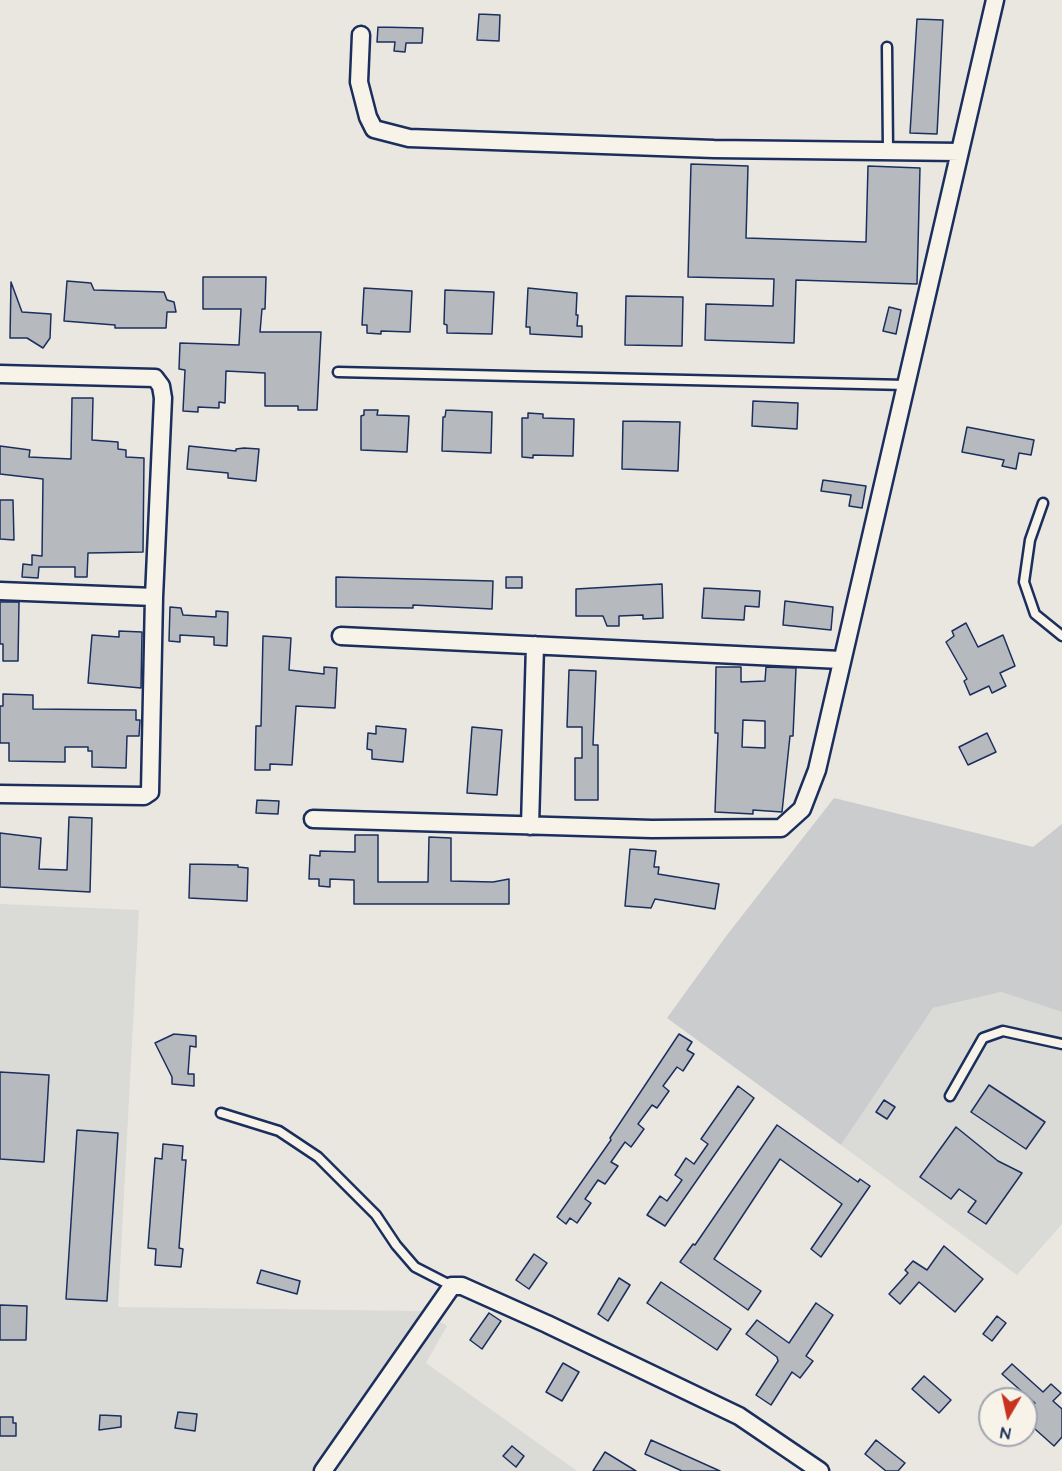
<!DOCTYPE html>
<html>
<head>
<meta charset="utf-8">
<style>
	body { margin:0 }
	#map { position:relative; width:1062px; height:1471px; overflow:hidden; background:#eae7e0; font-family:"Architects Daughter",sans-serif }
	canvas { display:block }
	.north { position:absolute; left:978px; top:1387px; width:60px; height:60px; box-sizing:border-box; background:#f7f3e8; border:2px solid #9fa5b1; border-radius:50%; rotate:189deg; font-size:16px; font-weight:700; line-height:24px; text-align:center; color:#1b2f5e }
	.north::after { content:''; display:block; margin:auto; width:21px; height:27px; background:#c8321e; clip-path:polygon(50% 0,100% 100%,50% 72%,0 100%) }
</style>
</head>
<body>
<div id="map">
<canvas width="1062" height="1471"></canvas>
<div class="north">N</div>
</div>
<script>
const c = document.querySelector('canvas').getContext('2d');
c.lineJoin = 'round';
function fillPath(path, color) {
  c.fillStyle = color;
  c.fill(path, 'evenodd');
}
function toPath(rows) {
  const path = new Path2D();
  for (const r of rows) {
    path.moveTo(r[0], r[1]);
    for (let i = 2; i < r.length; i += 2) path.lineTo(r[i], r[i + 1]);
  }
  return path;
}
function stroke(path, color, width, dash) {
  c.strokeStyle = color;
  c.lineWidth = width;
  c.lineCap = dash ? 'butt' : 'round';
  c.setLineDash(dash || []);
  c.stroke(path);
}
const built = toPath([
	[0,904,139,910,118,1307,422,1311,447,1326,426,1363,577,1471,0,1471],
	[1001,992,1062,1012,1062,1224,1017,1275,841,1145,933,1008]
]);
const green = toPath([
	[834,798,1033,847,1062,824,1062,1012,1001,992,933,1008,841,1145,667,1018,727,935]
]);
const building = toPath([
	[479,14,500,15,499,41,477,40,479,14],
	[917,19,943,20,937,134,910,133,917,19],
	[378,27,423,28,422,43,406,43,405,52,394,51,395,42,377,42,378,27],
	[691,164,748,166,746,238,866,242,868,166,920,168,917,284,796,280,794,343,705,340,706,304,773,306,774,279,688,277,691,164],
	[203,277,266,277,265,309,262,309,260,332,321,332,317,410,298,410,298,406,265,406,265,373,226,371,225,403,219,402,219,408,198,407,198,412,183,411,185,370,179,369,180,343,239,345,241,309,203,309,203,277],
	[67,281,91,283,94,290,164,292,167,300,174,302,176,312,167,312,166,328,115,328,115,325,64,321,67,281],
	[11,282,22,312,51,314,50,338,43,348,27,338,10,338,11,282],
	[364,288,412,291,410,332,381,331,381,334,367,333,367,325,362,325,364,288],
	[528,288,577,293,576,315,578,315,577,326,582,326,582,337,530,334,530,327,526,327,528,288],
	[445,290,494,292,492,334,447,333,447,325,444,324,445,290],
	[626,296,683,297,682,346,625,345,626,296],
	[889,307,901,310,896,334,883,331,889,307],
	[72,398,93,398,92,440,118,442,118,449,126,450,126,457,144,458,143,552,88,553,87,577,75,577,75,567,39,567,38,578,22,577,23,564,32,565,32,555,42,556,43,479,0,474,0,446,30,450,29,457,71,459,72,398],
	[753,401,798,403,797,429,752,426,753,401],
	[364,410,378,410,377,415,409,416,407,452,361,450,361,416,364,415,364,410],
	[446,410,492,412,491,453,442,451,443,417,445,417,446,410],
	[528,413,543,414,543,418,574,419,573,456,533,455,533,458,522,457,522,418,528,418,528,413],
	[623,421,680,422,678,471,622,469,623,421],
	[967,427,1034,440,1031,455,1019,453,1016,469,1002,466,1004,460,962,452,967,427],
	[189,446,236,451,236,449,244,448,259,449,256,481,228,478,228,473,187,469,189,446],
	[823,480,866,486,862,508,849,506,851,495,821,491,823,480],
	[0,500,13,500,14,540,0,539,0,500],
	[336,577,493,581,492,609,413,605,413,608,336,607,336,577],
	[506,577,522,577,522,588,506,588,506,577],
	[662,584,663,618,643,619,643,615,619,616,619,626,607,626,603,616,576,616,576,589,662,584],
	[704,588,760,591,759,607,745,606,744,620,702,618,704,588],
	[785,601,833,607,831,630,783,625,785,601],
	[0,602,19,602,18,661,3,661,3,644,0,644,0,602],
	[170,607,181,608,183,615,216,617,216,611,228,612,227,646,214,645,214,637,180,635,180,642,169,641,170,607],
	[966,623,978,647,1003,635,1015,666,1000,673,1006,686,992,693,989,686,970,695,964,681,967,679,946,642,954,636,952,631,966,623],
	[119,631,142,632,141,688,88,683,92,635,119,637,119,631],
	[263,636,291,638,289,670,324,674,324,667,337,668,335,708,296,706,292,765,270,764,270,770,255,770,256,726,261,726,263,636],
	[716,667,741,667,741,682,765,681,766,667,796,668,793,736,790,736,782,812,753,810,753,814,715,812,718,733,715,733,716,667],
	[743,720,765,721,765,748,742,747,743,720],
	[569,670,596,671,593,745,598,745,598,800,575,800,575,758,582,758,582,727,567,727,569,670],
	[3,694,33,695,33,709,136,710,136,720,140,720,139,736,127,736,126,768,92,767,92,751,88,751,88,747,65,747,65,762,9,761,9,743,0,743,0,706,3,706,3,694],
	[376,726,406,729,403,762,372,759,372,750,367,749,368,733,376,734,376,726],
	[472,727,502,730,497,795,467,793,472,727],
	[987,733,996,752,968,765,959,747,987,733],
	[257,800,279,801,278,814,256,813,257,800],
	[69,817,92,818,90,892,0,887,0,833,41,838,39,869,67,870,69,817],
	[355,835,378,835,378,882,428,882,429,837,451,838,451,881,493,882,509,879,509,904,354,904,354,880,330,879,330,887,319,886,319,879,309,879,310,855,320,856,320,851,355,852,355,835],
	[630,849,656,851,654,867,659,867,658,874,719,884,715,909,655,899,651,908,625,906,630,849],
	[190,864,238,865,238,867,248,868,247,901,189,898,190,864],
	[174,1034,196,1036,196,1047,190,1046,188,1074,194,1074,194,1086,172,1084,172,1077,155,1043,174,1034],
	[679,1034,692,1042,687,1050,694,1054,683,1071,677,1067,663,1086,669,1091,657,1108,652,1105,638,1124,644,1129,631,1147,625,1142,611,1162,618,1166,605,1184,598,1180,585,1199,591,1203,577,1223,570,1218,566,1224,557,1217,611,1140,610,1138,679,1034],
	[0,1072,49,1075,44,1162,0,1159,0,1072],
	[989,1085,1045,1122,1026,1149,971,1112,989,1085],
	[738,1086,754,1098,665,1226,647,1215,660,1196,667,1201,682,1180,675,1175,686,1158,694,1164,708,1144,701,1139,738,1086],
	[884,1100,895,1107,887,1119,876,1112,884,1100],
	[777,1125,858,1182,860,1179,870,1186,821,1257,811,1249,842,1204,780,1159,714,1259,761,1291,748,1310,680,1262,693,1244,695,1245,777,1125],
	[956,1127,998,1161,1022,1173,986,1224,968,1212,976,1201,959,1189,951,1199,920,1177,956,1127],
	[77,1130,118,1133,107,1301,66,1299,77,1130],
	[163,1144,183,1146,182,1160,186,1160,179,1248,183,1249,181,1267,155,1265,156,1249,148,1248,155,1158,162,1159,163,1144],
	[944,1246,983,1279,955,1312,919,1282,900,1304,889,1294,908,1273,905,1270,913,1261,927,1270,944,1246],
	[534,1254,547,1263,529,1289,516,1280,534,1254],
	[261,1270,300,1281,297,1294,257,1283,261,1270],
	[619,1278,630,1285,608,1321,598,1314,619,1278],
	[661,1282,731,1329,717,1350,647,1303,661,1282],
	[816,1303,833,1315,806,1356,813,1361,800,1378,792,1372,771,1405,756,1395,778,1361,777,1357,746,1334,757,1320,789,1343,816,1303],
	[0,1305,27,1306,26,1340,0,1340,0,1305],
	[489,1313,501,1321,482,1349,470,1340,489,1313],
	[997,1316,1006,1323,992,1341,983,1334,997,1316],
	[563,1363,579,1372,562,1401,546,1392,563,1363],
	[1012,1364,1043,1392,1051,1384,1061,1393,1053,1401,1062,1409,1062,1437,1054,1446,1026,1421,1026,1413,1035,1403,1002,1374,1012,1364],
	[924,1376,951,1400,939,1413,912,1389,924,1376],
	[178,1412,197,1414,195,1431,175,1428,178,1412],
	[100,1415,121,1416,121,1427,99,1430,100,1415],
	[0,1417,13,1417,13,1423,16,1423,16,1436,0,1436,0,1417],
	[651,1440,720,1471,682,1471,645,1454,651,1440],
	[876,1440,905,1463,898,1471,886,1471,865,1454,876,1440],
	[512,1446,524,1456,516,1467,503,1456,512,1446],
	[605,1452,636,1471,593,1471,605,1452]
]);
const service = toPath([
	[887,47,888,151],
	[338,372,906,385],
	[1043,503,1030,540,1024,582,1035,614,1062,636],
	[950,1096,983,1038,1003,1031,1062,1044],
	[221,1113,279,1131,318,1157,376,1215,396,1245,415,1267,452,1286]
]);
const minor = toPath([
	[361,35,359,82,368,117,374,129,409,138,714,149,960,152],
	[0,374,155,378,161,386,163,398,154,597,150,792,144,796,0,794],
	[0,591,154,597],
	[341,636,841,660],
	[313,819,652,829,781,828,802,809,817,770,995,0],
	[530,826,535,645],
	[323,1471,452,1286,462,1286,547,1324,739,1416,820,1471]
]);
fillPath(built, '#dadad6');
fillPath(green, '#cbcccd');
fillPath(building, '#b6babf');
stroke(building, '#1b2f5e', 1.5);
stroke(service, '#1b2f5e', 13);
stroke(minor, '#1b2f5e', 21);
stroke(service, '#f7f3e8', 8);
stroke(minor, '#f7f3e8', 16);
</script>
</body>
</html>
